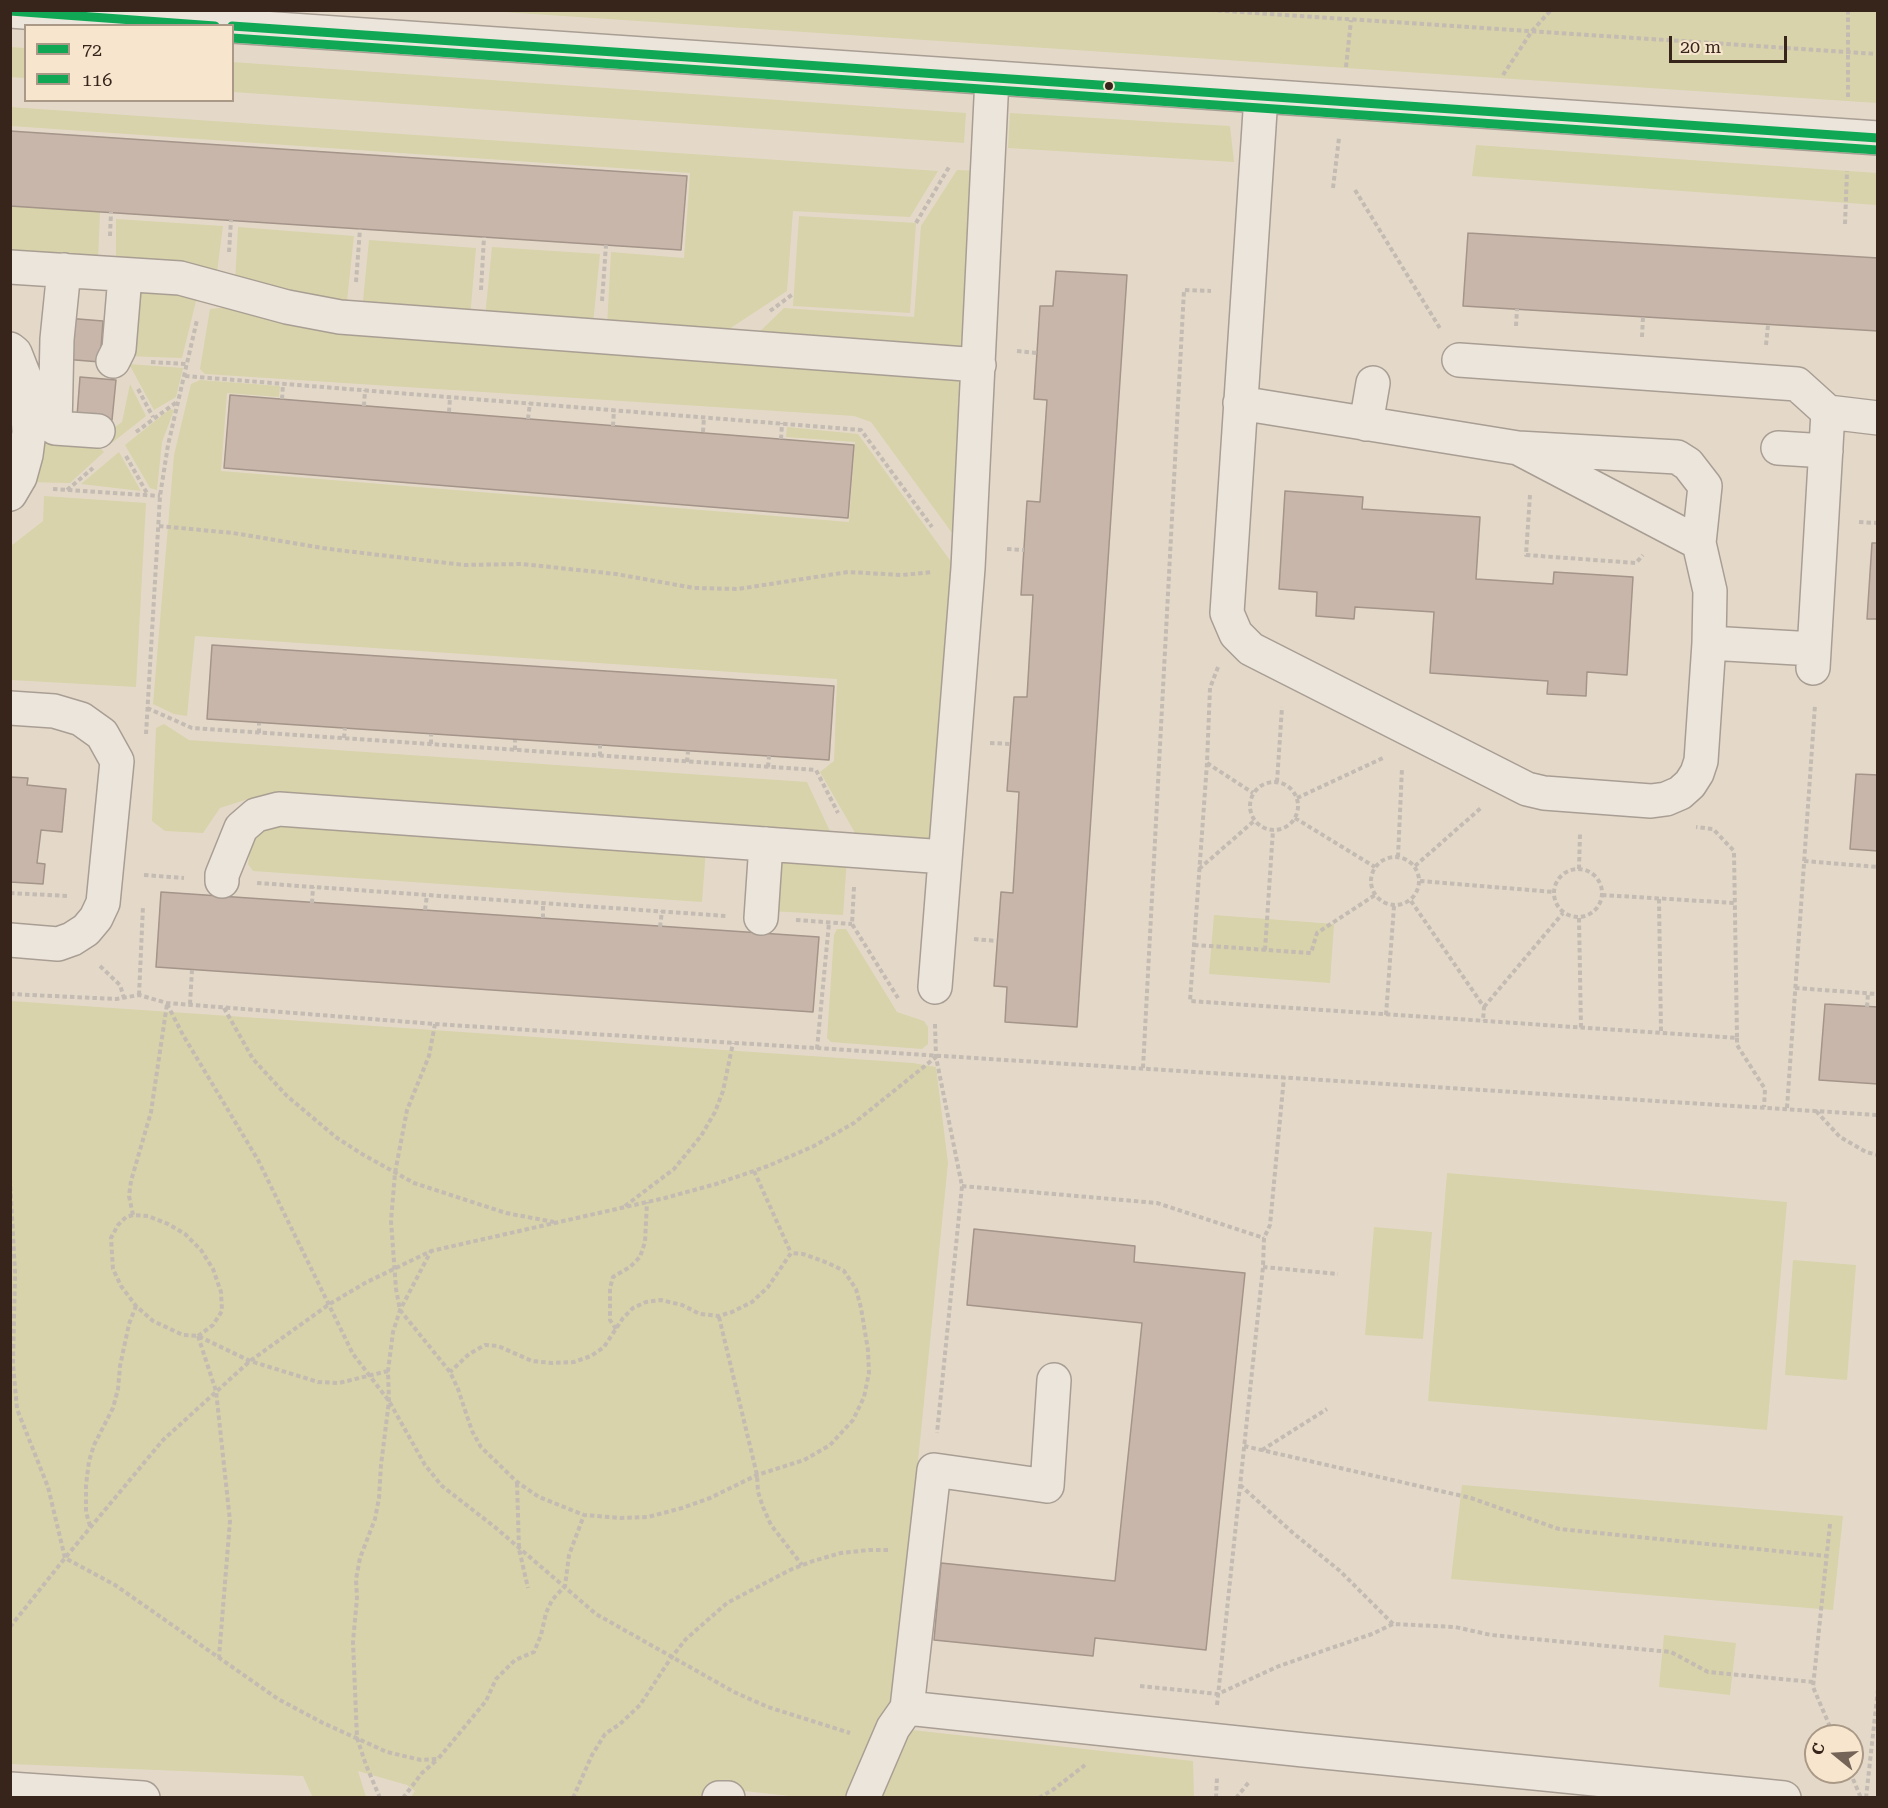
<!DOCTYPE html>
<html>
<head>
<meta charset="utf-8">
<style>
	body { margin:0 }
	#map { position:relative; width:1888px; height:1808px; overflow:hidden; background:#e4d9c9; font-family:"Roboto Serif",serif }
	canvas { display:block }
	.frame { position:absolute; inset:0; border:12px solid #37251b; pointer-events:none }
	.legend { position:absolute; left:24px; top:24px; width:210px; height:78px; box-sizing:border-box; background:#f7e6cd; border:2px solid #aa9986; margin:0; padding:8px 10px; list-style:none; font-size:18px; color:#37251b }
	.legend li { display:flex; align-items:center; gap:12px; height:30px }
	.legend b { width:30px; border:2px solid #aa9986 }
	.north { position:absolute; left:1804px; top:1724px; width:60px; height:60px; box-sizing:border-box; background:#f7e6cd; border:2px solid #aa9986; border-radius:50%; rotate:288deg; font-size:16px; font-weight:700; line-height:24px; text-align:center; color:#37251b }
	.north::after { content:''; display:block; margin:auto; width:21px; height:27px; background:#746458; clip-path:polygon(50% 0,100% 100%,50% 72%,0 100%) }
	.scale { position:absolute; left:1669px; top:36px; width:118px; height:27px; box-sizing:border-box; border:3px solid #37251b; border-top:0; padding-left:8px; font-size:18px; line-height:21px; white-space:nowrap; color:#37251b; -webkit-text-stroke:4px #f7e6cd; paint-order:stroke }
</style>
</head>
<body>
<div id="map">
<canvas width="1888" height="1808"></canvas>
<div class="frame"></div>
<ul class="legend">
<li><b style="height:8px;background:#10a855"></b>72</li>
<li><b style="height:8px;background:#10a855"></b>116</li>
</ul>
<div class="north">С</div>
<div class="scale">20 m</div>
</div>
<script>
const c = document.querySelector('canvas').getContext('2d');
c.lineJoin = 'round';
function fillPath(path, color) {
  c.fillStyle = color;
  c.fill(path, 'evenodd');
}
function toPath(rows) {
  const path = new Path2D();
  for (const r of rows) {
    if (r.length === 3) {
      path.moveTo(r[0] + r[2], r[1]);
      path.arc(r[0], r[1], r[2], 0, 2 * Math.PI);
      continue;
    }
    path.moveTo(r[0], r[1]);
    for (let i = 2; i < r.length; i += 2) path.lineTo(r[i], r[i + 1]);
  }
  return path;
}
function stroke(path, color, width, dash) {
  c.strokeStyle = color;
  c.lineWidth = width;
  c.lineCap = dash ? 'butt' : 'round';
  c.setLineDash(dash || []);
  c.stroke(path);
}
const green = toPath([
	[488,11,1877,11,1877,103,1346,68],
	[10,47,25,48,25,78,11,77],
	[232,62,966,113,964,143,233,92],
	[10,107,938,171,910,217,793,211,787,291,720,335,607,326,611,252,684,258,690,173,11,126],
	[1010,113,1230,126,1234,162,1008,148],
	[1476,145,1877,173,1877,205,1472,176],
	[957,170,981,171,969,358,748,343,784,308,914,317,921,226],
	[10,206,100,211,98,262,11,257],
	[799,216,916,223,910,313,793,306],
	[116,219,223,226,216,280,116,267],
	[238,227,354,236,346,310,235,282],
	[369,240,476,248,470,318,362,311],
	[492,247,600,254,593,324,485,317],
	[131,289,177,290,197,297,182,358,125,356],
	[229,307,964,376,955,537,871,422,854,416,205,374,200,369,210,309],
	[129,364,183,368,176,397,154,410],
	[200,380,280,386,279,397,227,393,221,471,849,522,855,442,786,437,787,427,858,434,960,574,939,851,862,845,820,772,834,761,837,679,195,636,187,716,174,714,153,704,174,455,191,384],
	[130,384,146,416,113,442,108,432,122,422],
	[170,409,174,410,162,442,157,490,150,488,125,445],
	[42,432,89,437,104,452,70,483,23,482],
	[119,452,141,491,81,484],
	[44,496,146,503,136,687,11,680,11,546,43,521],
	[164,724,189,740,807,782,835,842,248,799,220,808,203,833,165,831,152,821,156,728],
	[280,818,706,849,702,902,253,871,248,864,253,831],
	[774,854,847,859,843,915,770,911],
	[1214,915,1334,924,1330,983,1209,974],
	[837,929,846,929,897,1012,924,1021,928,1027,928,1044,922,1049,831,1042,827,1038,834,935],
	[11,1001,913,1063,936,1067,948,1163,893,1710,848,1797,799,1797,717,1788,700,1798,411,1797,415,1791,407,1785,358,1771,366,1797,313,1798,303,1776,11,1764],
	[1447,1173,1787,1202,1767,1430,1428,1401],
	[1374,1227,1432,1232,1423,1339,1365,1335],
	[1793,1260,1856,1265,1847,1380,1785,1375],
	[1462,1485,1843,1516,1833,1610,1451,1579],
	[1664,1635,1736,1643,1730,1695,1659,1687],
	[912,1730,1193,1761,1194,1797,881,1798]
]);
const building = toPath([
	[10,131,687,176,681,250,10,206,10,131],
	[1468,233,1878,258,1878,331,1463,306,1468,233],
	[1056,271,1127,275,1077,1027,1005,1022,1007,987,994,986,1001,892,1013,893,1019,792,1007,791,1014,697,1027,697,1033,595,1021,595,1027,501,1040,502,1047,400,1034,399,1040,306,1053,306,1056,271],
	[66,318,103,321,100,362,63,359,66,318],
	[80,377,116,380,112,420,77,416,80,377],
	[230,395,854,445,848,518,224,468,230,395],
	[1285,491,1363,497,1362,509,1480,517,1476,579,1553,584,1554,572,1633,577,1627,675,1587,672,1586,696,1547,694,1548,681,1430,673,1434,612,1355,607,1354,619,1316,616,1317,592,1279,589,1285,491],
	[1872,543,1878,543,1878,619,1867,619,1872,543],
	[212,645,834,686,829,760,207,719,212,645],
	[1856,774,1878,775,1878,851,1850,849,1856,774],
	[10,777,28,778,27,785,66,789,62,832,41,830,37,863,45,864,43,884,10,882,10,777],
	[161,892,819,937,813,1012,156,967,161,892],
	[1825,1004,1878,1007,1878,1084,1819,1080,1825,1004],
	[974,1229,1135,1246,1134,1262,1245,1273,1206,1650,1095,1638,1093,1656,934,1640,941,1563,1115,1581,1142,1323,967,1305,974,1229]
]);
const path = toPath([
	[1210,10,1878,54],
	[1848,10,1848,100],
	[1346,67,1351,20],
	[1503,75,1532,31,1551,10],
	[1333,188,1339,138],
	[1355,190,1441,330],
	[916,223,949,167],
	[1845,224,1847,171],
	[110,236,111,212],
	[229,252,231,220],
	[356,282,360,229],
	[481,290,484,237],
	[602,301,606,245],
	[770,311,793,294],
	[1516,326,1517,309],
	[1642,337,1643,317],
	[1766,345,1768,325],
	[1017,351,1037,353],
	[151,362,187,364],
	[185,376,861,430,932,527],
	[138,389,153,417],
	[282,399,283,384],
	[364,406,365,390],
	[449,412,450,397],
	[528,419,530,403],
	[613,426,614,410],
	[136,432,178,401],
	[703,432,704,417],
	[781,439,782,423],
	[126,456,148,495],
	[53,489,160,496],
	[67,490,93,468],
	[1530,495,1526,555,1636,563,1643,555],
	[1859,522,1878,523],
	[159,526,233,533,329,549,464,565,522,564,616,574,694,588,738,589,848,572,902,575,932,572],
	[1007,549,1024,550],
	[1218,667,1210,688,1207,763,1190,1001,1737,1038,1734,851,1713,829,1696,827],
	[147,708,192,728,816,770,838,813],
	[259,733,259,723],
	[146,734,160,496,168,445,197,320],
	[344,738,345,728],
	[990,743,1011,744],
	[431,744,431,734],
	[515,750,515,740],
	[600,756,600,745],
	[687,762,688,751],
	[1207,763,1253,793],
	[768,767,769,756],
	[1274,806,24],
	[1277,782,1282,707],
	[1297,798,1383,758],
	[1295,818,1375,867],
	[1395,881,24],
	[1398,857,1402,768],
	[1804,861,1878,867],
	[1415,866,1482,807],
	[1578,893,24],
	[1199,869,1254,821],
	[1579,869,1580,834],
	[144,875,184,878],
	[1420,881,1554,892],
	[257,883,726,916],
	[854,887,852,924,898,998],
	[10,893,67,896],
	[1602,895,1735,903],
	[1659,899,1661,1033],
	[1411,901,1484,1007,1483,1021],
	[312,903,313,887],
	[425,910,427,895],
	[543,918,543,903],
	[1579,918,1581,1029],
	[796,920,852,924],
	[660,927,662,911],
	[974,939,997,941],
	[1194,945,1311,953,1317,933,1375,895],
	[1265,950,1273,830],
	[100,966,120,985,124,998],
	[1795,988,1878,994],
	[10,994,116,999,139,995,167,1003,435,1024,1878,1115],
	[139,995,143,906],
	[167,1004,183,1035,258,1160,353,1354,389,1401,425,1465,442,1486,496,1528,596,1614,734,1692,768,1707,850,1733],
	[190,1004,192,970],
	[1484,1007,1563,913],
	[1867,1007,1868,993],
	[224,1008,253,1059,287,1096,337,1138,362,1154,414,1183,506,1213,554,1222],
	[1386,1015,1394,906],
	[435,1024,429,1056,407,1110,395,1173,391,1221,396,1289,400,1310,450,1372,458,1389,472,1431,481,1447,517,1482,539,1497,584,1515,620,1518,648,1517,682,1508,710,1498,757,1475,804,1460,830,1445,853,1420,864,1397,869,1373,868,1350,861,1308,856,1289,844,1271,828,1263,803,1254,791,1253,768,1287,752,1302,732,1312,719,1316,700,1314,682,1305,661,1300,646,1302,633,1308,623,1318,604,1347,591,1356,574,1362,552,1363,532,1361,498,1346,485,1345,469,1354,450,1372],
	[935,1024,936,1057,962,1186,937,1433],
	[1737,1038,1737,1045,1765,1089,1764,1107],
	[817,1049,829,923],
	[1143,1068,1184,290,1211,291],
	[1787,1108,1815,705],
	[1816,1111,1840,1137,1866,1152,1878,1155],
	[754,1171,791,1253],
	[10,1179,15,1273,13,1364,17,1409,48,1487,65,1558,115,1585,278,1699,323,1723,387,1752,421,1760,438,1759,486,1701,496,1679,515,1660,534,1652,541,1635,546,1613,552,1600,565,1586,569,1555,584,1515],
	[962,1186,1157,1203,1264,1238],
	[625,1206,674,1169,701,1136,715,1112,723,1091,733,1043],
	[133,1215,129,1196,131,1181,151,1112,167,1004],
	[1263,1267,1338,1274],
	[719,1317,757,1475,758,1492,763,1507,771,1525,802,1565],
	[616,1329,610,1320,610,1288,613,1277,630,1267,640,1257,645,1242,647,1202],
	[198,1336,213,1325,222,1311,221,1292,213,1269,201,1250,185,1234,168,1224,148,1216,133,1215,126,1217,118,1225,111,1238,113,1269,121,1286,136,1306,153,1321,183,1335,198,1336,250,1361,318,1382,339,1383,388,1371],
	[198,1336,216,1391,230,1521,219,1657],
	[1244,1446,1471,1498,1559,1529,1827,1556],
	[1262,1450,1327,1409],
	[517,1483,519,1549,528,1588],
	[1240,1485,1293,1533,1340,1571,1393,1624],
	[1830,1524,1813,1687,1834,1736],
	[90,1526,86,1512,86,1485,89,1461,94,1445,113,1408,118,1389,120,1366,129,1324,136,1306],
	[10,1627,65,1558,163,1440,250,1361,328,1305,365,1283,431,1251,665,1198,716,1184,768,1166,814,1146,854,1123,936,1057],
	[1140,1686,1218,1694,1279,1666,1372,1634,1393,1624,1455,1627,1491,1635,1671,1652,1708,1672,1813,1682],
	[1217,1705,1263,1267,1264,1238,1270,1225,1284,1077],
	[1850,1772,1861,1798],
	[380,1798,366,1765,357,1738,353,1642,357,1598,356,1579,360,1558,375,1519,379,1498,381,1465,389,1401,388,1371,393,1332,400,1310,431,1251],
	[403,1798,422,1773,438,1759],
	[573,1798,592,1755,605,1734,620,1724,640,1705,671,1658,686,1639,727,1603,790,1570,813,1561,841,1553,869,1550,889,1550],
	[1039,1798,1054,1789,1085,1765],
	[1216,1798,1217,1777],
	[1236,1798,1249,1782],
	[1866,1798,1878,1689]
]);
const minor = toPath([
	[10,11,222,26],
	[232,26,1878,138],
	[1261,96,1227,613,1236,634,1251,649,1527,789,1544,793,1651,801,1666,799,1680,793,1690,784,1697,773,1701,761,1709,643,1710,591,1699,543,1705,486,1688,464,1677,457,1518,448],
	[10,267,180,278,287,307,340,317,979,365],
	[64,270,57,339,55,428,98,431],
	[10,349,15,353,26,381,29,432,26,455,20,477,10,494],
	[1459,360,1797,384,1828,412,1878,418],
	[113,361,119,349,125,276],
	[1240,403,1518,448,1699,543],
	[1366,424,1373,383],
	[1778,448,1826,451],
	[1709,643,1814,649],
	[1813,668,1828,412],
	[10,708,54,711,81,719,102,734,117,761,103,903,96,918,86,930,72,939,58,944,10,940],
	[222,881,222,875,241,828,256,815,279,809,945,857],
	[761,918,766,844],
	[935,987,968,568,992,78],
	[1054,1380,1047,1486,934,1470,907,1708,1304,1750,1784,1798],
	[10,1789,143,1798],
	[719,1798,728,1798],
	[863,1798,893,1728,907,1708]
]);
const bus1 = toPath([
	[10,11,215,26],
	[232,26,1878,138]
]);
const bus2 = toPath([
	[232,38,1877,150]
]);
const markers = [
	[1109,86,5,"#37251b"]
];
fillPath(green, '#d8d3aa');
fillPath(building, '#c8b6aa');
stroke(building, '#a49489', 1.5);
stroke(minor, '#a99e93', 36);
stroke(path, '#c4bbb2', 4, [4.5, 3]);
stroke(minor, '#ece5dc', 33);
stroke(bus1, '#10a855', 9);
stroke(bus2, '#10a855', 9);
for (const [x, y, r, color] of markers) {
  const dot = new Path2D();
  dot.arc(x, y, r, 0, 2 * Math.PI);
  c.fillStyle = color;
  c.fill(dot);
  stroke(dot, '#f7e6cd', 2);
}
</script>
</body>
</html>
